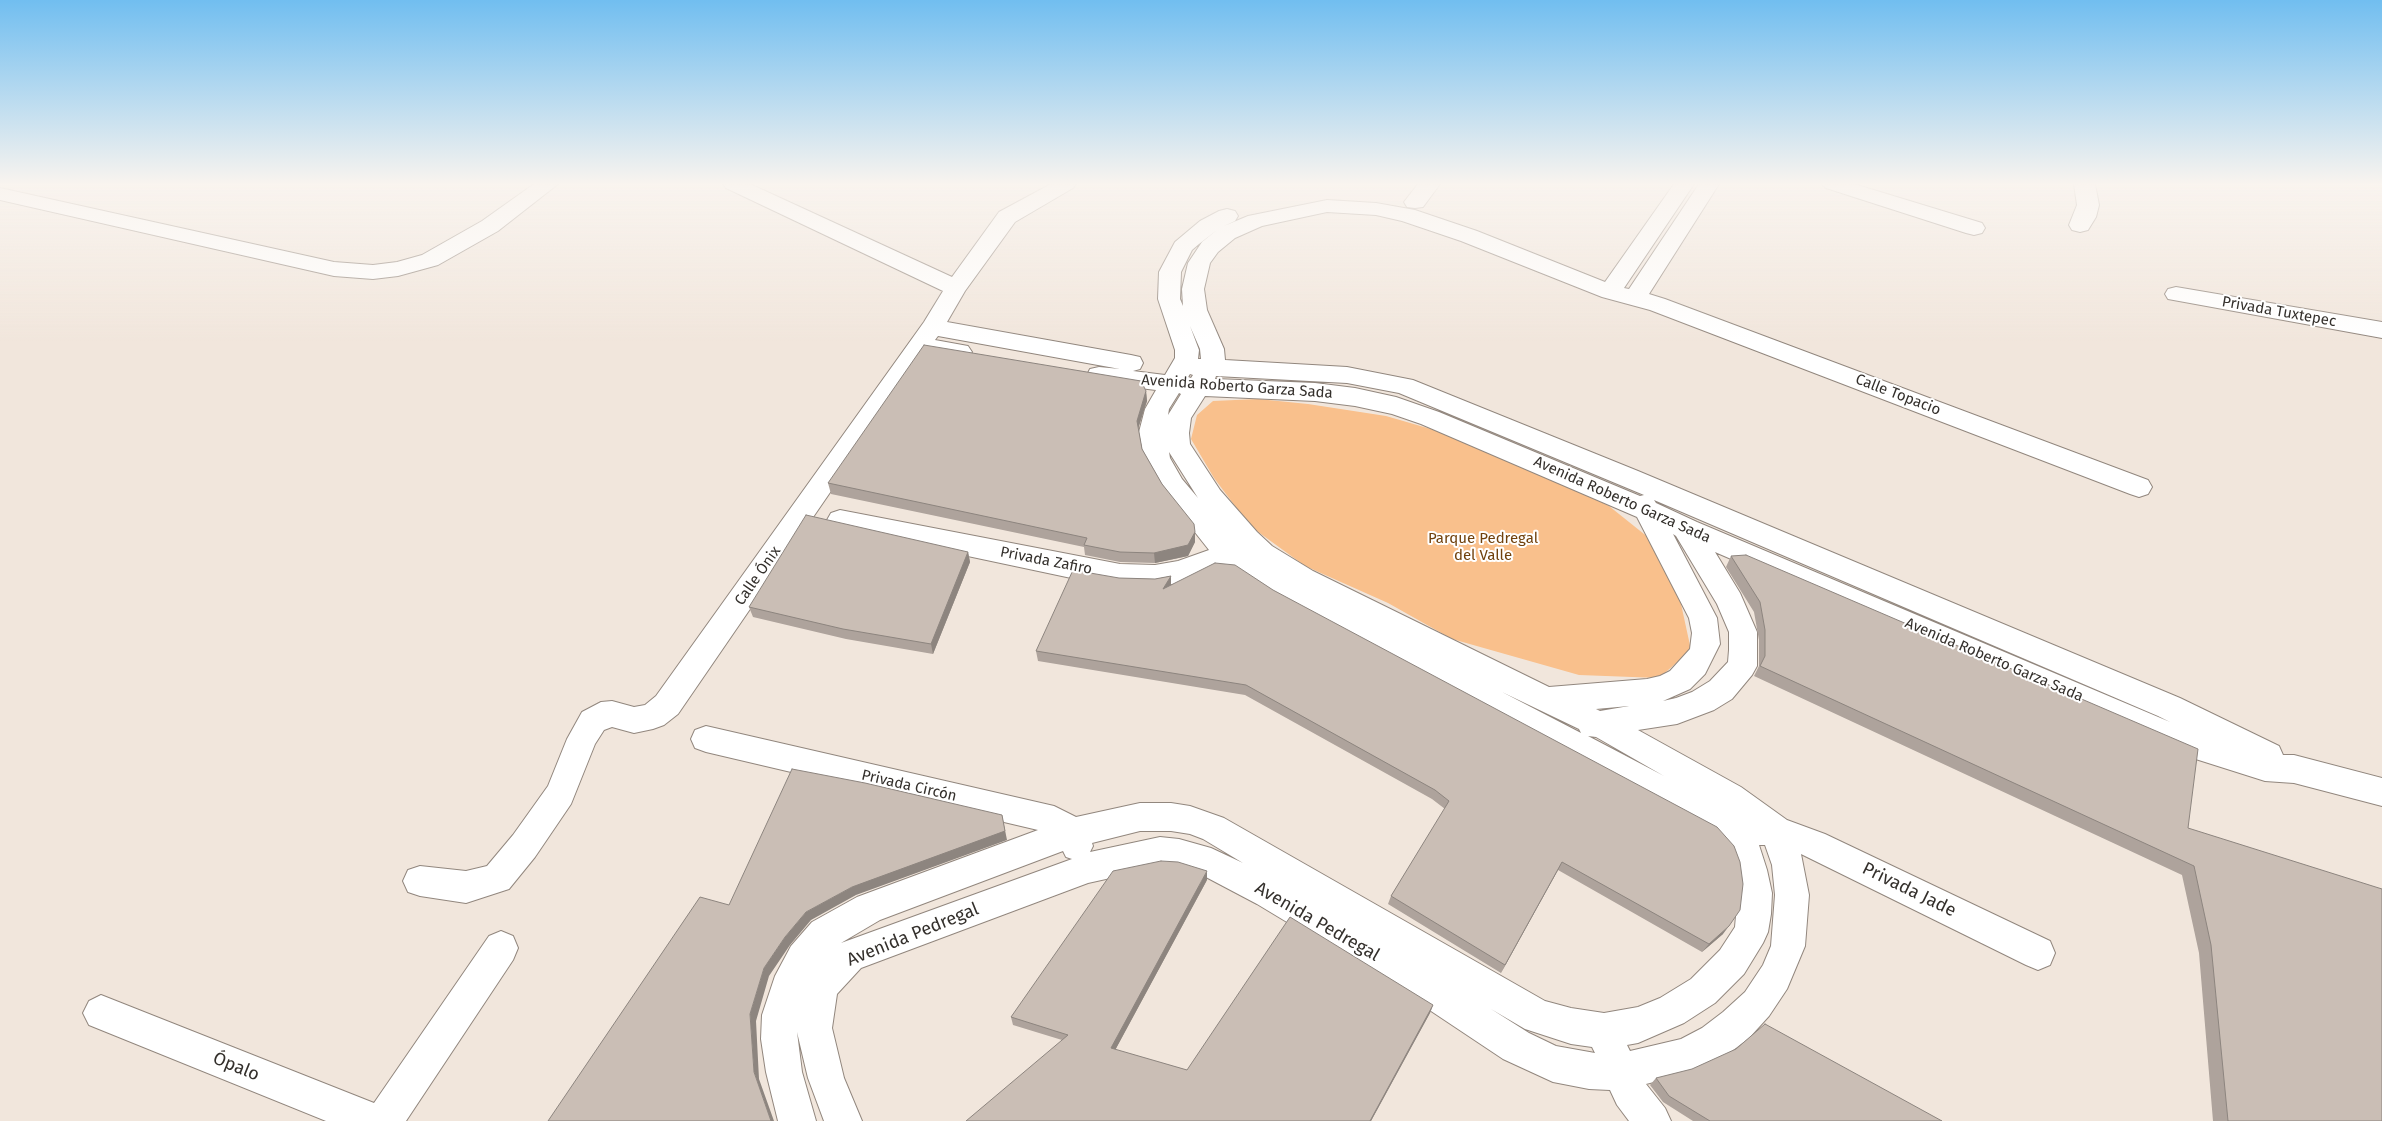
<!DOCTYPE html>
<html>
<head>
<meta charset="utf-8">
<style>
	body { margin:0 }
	canvas { display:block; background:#f1e6dc }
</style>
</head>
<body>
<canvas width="2382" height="1121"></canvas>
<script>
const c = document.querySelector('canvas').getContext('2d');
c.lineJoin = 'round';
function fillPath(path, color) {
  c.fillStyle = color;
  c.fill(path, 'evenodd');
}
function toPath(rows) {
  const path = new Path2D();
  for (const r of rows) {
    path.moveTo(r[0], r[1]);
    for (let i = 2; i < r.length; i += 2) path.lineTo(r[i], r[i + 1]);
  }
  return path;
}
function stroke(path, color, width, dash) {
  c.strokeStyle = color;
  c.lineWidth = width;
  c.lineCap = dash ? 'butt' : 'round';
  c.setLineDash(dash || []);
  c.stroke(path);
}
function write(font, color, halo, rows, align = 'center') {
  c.font = font + ' "Fira Sans",sans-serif';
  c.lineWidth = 4;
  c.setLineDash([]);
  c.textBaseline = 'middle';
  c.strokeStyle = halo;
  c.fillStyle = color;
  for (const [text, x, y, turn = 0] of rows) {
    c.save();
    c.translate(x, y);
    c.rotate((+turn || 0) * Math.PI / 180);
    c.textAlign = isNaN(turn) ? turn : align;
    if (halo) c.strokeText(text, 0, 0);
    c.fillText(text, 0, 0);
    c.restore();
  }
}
const green = toPath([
	[1258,399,1308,404,1386,416,1455,436,1511,456,1609,506,1649,538,1678,590,1691,650,1659,678,1579,675,1452,639,1388,603,1305,566,1250,526,1214,478,1191,439,1197,415,1213,401]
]);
const minor = toPath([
	[534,184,558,184,498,231,438,265,398,276,373,279,334,276,0,200,0,188,334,262,373,265,397,262,422,255,482,221,534,184],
	[723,184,750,184,952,277,999,212,1051,184,1076,184,1073,188,1015,222,965,291,947,322,1131,355,1140,357,1143,363,1140,369,1133,371,1165,375,1175,358,1175,350,1158,299,1159,272,1175,242,1200,221,1219,211,1227,209,1235,211,1238,216,1235,221,1224,226,1248,216,1327,200,1376,203,1415,210,1477,231,1605,282,1674,184,1694,184,1624,288,1629,289,1699,184,1719,184,1649,294,1665,299,2148,480,2152,487,2148,494,2139,497,2130,494,1650,310,1602,297,1461,241,1402,221,1376,215,1327,212,1262,226,1235,238,1218,252,1210,263,1204,289,1207,310,1224,349,1225,360,1347,367,1413,380,1638,471,2180,698,2279,746,2283,755,2294,755,2382,778,2382,806,2294,783,2265,781,2183,755,1715,552,1740,593,1757,632,1757,666,1752,675,1732,699,1714,710,1677,724,1638,730,1741,787,1787,820,1825,834,2050,941,2055,953,2050,965,2038,970,2026,965,1801,854,1809,895,1805,946,1787,989,1769,1016,1749,1038,1728,1054,1685,1074,1646,1084,1665,1108,1671,1121,1629,1121,1617,1105,1610,1090,1589,1089,1553,1082,1503,1059,1398,989,1257,904,1204,876,1179,869,1160,867,1088,883,861,968,837,994,832,1028,844,1078,862,1121,824,1121,808,1078,797,1032,802,1072,816,1121,778,1121,766,1072,761,1039,762,1015,775,976,791,946,812,922,857,897,1038,830,706,752,695,748,691,739,695,730,706,726,1054,806,1076,817,1140,803,1171,803,1190,806,1224,818,1545,1001,1571,1008,1604,1013,1638,1007,1660,998,1691,979,1720,950,1735,927,1738,893,1735,870,1724,840,1308,618,1273,599,1225,566,1180,583,1155,587,1120,586,1076,579,831,527,827,520,831,513,840,510,1120,564,1155,565,1178,561,1209,550,1164,493,1144,459,1139,432,1145,409,1156,390,1099,383,1090,381,1087,375,1090,369,1099,367,1120,369,938,336,935,340,968,346,972,352,968,358,960,360,925,354,678,714,664,725,653,729,634,733,612,727,604,730,595,744,571,804,535,857,509,889,466,903,420,896,408,892,403,881,408,870,420,866,466,871,487,866,513,835,548,786,567,739,582,712,601,702,612,701,634,707,645,705,656,696,924,322,943,291,726,188,723,184],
	[1217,230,1202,242,1188,263,1182,289,1183,306,1180,299,1181,272,1192,250,1199,244,1217,230],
	[1190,326,1200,349,1201,359,1198,359,1199,350,1190,326],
	[1190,374,1193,375,1191,378,1188,377,1190,374],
	[1216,376,1347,383,1399,393,1644,495,1640,496,1439,412,1396,397,1355,388,1315,383,1215,379,1216,376],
	[1179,393,1181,394,1168,415,1169,409,1179,393],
	[1205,396,1315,401,1355,406,1392,414,1421,424,1637,517,1689,618,1692,633,1690,649,1670,671,1660,676,1647,679,1549,687,1313,571,1272,546,1257,532,1220,490,1190,444,1189,433,1191,418,1205,396],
	[1169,452,1198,498,1182,479,1170,458,1169,452],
	[1654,500,2158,716,2170,722,1697,522,1656,503,1654,500],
	[1673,534,1676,536,1717,604,1729,632,1729,650,1728,662,1710,681,1692,692,1676,698,1663,701,1690,689,1705,674,1720,644,1717,618,1673,534],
	[1502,692,1579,729,1581,733,1502,692],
	[1629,706,1600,711,1596,709,1629,706],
	[1588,736,1596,737,1664,776,1588,736],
	[1140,831,1171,831,1190,834,1203,839,1243,863,1211,848,1179,839,1160,837,1090,852,1093,846,1092,843,1140,831],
	[1759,845,1765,845,1772,865,1775,895,1771,946,1763,965,1745,992,1723,1012,1702,1028,1681,1039,1630,1051,1627,1045,1638,1043,1684,1023,1715,1003,1744,974,1763,943,1768,932,1771,914,1772,893,1767,870,1759,845],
	[1063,851,1066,857,1072,859,841,943,880,920,1063,851],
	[1491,1009,1525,1029,1571,1044,1592,1047,1595,1053,1556,1046,1529,1033,1491,1009],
	[1418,184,1440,184,1423,207,1415,208,1407,207,1404,202,1418,184],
	[1822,184,1854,184,1982,223,1985,228,1982,233,1974,235,1966,233,1826,188,1822,184],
	[2074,184,2095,184,2099,205,2096,217,2088,230,2080,232,2072,230,2069,225,2077,205,2074,184],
	[2176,287,2382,322,2382,338,2168,299,2165,294,2168,289,2176,287],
	[501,931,513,936,518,948,513,960,406,1121,326,1121,89,1025,83,1013,89,1001,101,995,374,1103,489,936,501,931]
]);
const wall = toPath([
	[1146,391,1147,401,1138,429,1142,449,1162,484,1195,532,1195,542,1188,556,1155,563,1120,562,1085,555,1084,547,831,494,828,483],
	[968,552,970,562,933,654,846,639,753,617,749,607],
	[1731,556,2188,828,2382,1121,2213,1121,2199,953,2182,875,1754,676,1759,666,1759,640,1754,612,1726,567],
	[1171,576,1171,585,1723,934,1702,952,1558,870,1501,973,1388,904,1391,896,1445,809,1432,799,1245,695,1038,661,1036,651,1119,578,1155,579],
	[1207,880,1115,1050,1187,1070,1433,1005,1430,1013,1371,1121,1062,1040,1013,1025,1011,1017],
	[1656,1078,1942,1121,1693,1121,1663,1102,1650,1085]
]);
const shadedWall = toPath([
	[1146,391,1147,401,1137,432,1137,421],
	[1195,532,1195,542,1188,556,1155,563,1154,553],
	[968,552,970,562,933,654,931,644],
	[1171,576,1171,586,1163,589],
	[1002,815,1007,840,856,895,811,920,790,945,769,976,756,1021,759,1079,774,1121,771,1121,754,1072,750,1014,764,968,785,937,806,912,852,887],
	[1562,862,1558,870,1501,973,1505,965],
	[1207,871,1207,880,1112,1056,1111,1048],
	[1729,926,1723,934,1702,952,1709,944],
	[1433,1005,1430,1013,1371,1121,1370,1121]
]);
const building = toPath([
	[924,345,1141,381,1146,391,1137,421,1142,449,1162,484,1194,524,1195,532,1188,545,1154,553,1120,552,1084,545,1087,538,828,483,924,345],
	[806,515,968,552,931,644,843,629,749,607,806,515],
	[1746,555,2198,749,2188,828,2382,889,2382,1121,2228,1121,2211,945,2194,866,1760,666,1765,656,1765,630,1760,602,1731,556,1746,555],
	[1215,563,1235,565,1273,590,1717,827,1734,846,1740,862,1743,884,1740,910,1729,926,1709,944,1562,862,1505,965,1391,896,1449,801,1435,790,1246,685,1036,651,1073,570,1119,578,1155,579,1171,576,1163,589,1215,563],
	[792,769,865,783,1002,815,1005,831,852,887,806,912,785,937,764,968,750,1014,754,1072,771,1121,548,1121,700,897,729,905,792,769],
	[1161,861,1178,862,1207,871,1111,1048,1187,1070,1290,917,1433,1005,1370,1121,966,1121,1068,1035,1011,1017,1113,871,1161,861],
	[1765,1024,1942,1121,1710,1121,1669,1096,1656,1078,1692,1069,1736,1049,1765,1024]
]);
const streetNames = [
	["Privada Tuxtepec",2279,312,10],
	["Avenida Roberto Garza Sada",1237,387,4],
	["Calle Topacio",1898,395,21],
	["Avenida Roberto Garza Sada",1622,500,24],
	["Privada Zafiro",1046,561,11],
	["Calle Ónix",758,576,-55],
	["Avenida Roberto Garza Sada",1994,660,23],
	["Privada Circón",909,786,13]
];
const parkNames = [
	["Parque Pedregal",1483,539],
	["del Valle",1483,556]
];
const nearStreetnames = [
	["Privada Jade",1909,890,26],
	["Avenida Pedregal",1317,922,30],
	["Avenida Pedregal",913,935,-22],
	["Ópalo",236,1067,22]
];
fillPath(green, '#f9c08c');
stroke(minor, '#92877e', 2);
fillPath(minor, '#fff');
fillPath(wall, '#aea39c');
fillPath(shadedWall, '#8d857f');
fillPath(building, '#cabeb5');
stroke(building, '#8d857f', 1);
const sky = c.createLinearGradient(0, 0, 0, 341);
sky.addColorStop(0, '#71bef0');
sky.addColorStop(0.54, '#f9f4ef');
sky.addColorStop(1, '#f9f4ef00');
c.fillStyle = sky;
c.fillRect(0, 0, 2382, 341);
write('15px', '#34302c', '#fff', streetNames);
write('15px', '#70410c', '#fff', parkNames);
write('18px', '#34302c', '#fff', nearStreetnames);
</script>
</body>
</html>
